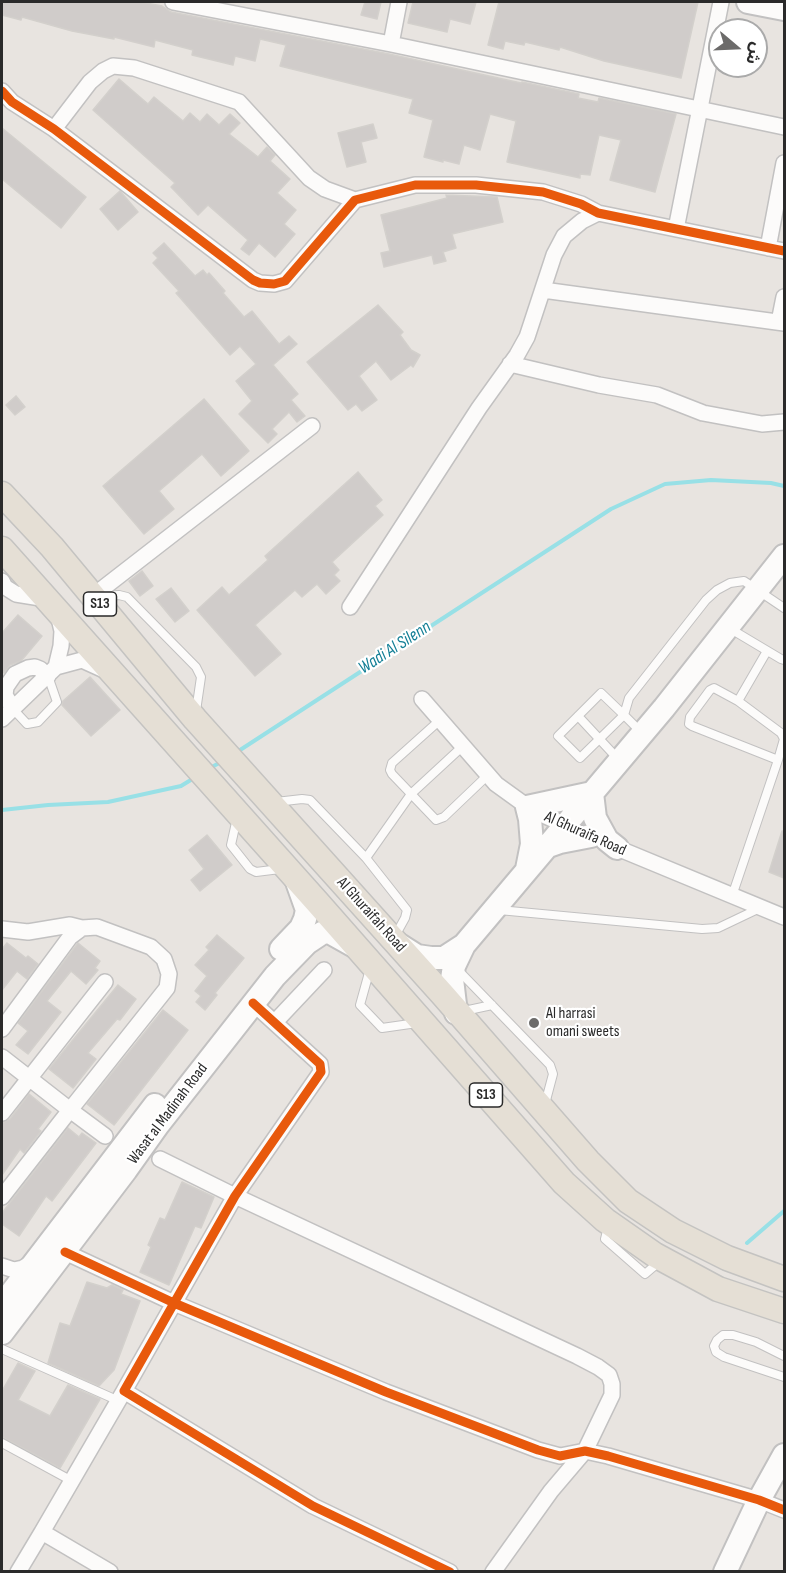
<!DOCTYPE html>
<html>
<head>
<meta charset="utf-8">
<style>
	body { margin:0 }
	#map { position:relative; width:786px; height:1573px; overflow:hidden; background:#e8e4e0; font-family:"Sofia Sans Condensed","Noto Sans Arabic",sans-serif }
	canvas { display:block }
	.frame { position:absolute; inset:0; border:3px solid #2a2a2a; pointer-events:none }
	.north { position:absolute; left:708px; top:18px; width:60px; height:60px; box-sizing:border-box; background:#fff; border:2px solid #aaa; border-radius:50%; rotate:109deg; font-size:16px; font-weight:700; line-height:24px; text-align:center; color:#2a2a2a }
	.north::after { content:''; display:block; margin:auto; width:21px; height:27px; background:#6c6b6a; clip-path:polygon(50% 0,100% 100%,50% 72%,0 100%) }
</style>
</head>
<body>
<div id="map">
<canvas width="786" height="1573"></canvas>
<div class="frame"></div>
<div class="north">ش</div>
</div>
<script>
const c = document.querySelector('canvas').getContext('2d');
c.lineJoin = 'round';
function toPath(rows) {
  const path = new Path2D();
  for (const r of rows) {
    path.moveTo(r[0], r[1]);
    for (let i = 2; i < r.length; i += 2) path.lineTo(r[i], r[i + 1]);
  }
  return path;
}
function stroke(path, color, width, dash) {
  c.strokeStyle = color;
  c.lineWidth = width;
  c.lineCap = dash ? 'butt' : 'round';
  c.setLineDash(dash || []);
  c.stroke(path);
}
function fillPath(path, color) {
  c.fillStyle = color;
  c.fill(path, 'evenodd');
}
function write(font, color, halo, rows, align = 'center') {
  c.font = font + ' "Sofia Sans Condensed",sans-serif';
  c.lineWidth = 4.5;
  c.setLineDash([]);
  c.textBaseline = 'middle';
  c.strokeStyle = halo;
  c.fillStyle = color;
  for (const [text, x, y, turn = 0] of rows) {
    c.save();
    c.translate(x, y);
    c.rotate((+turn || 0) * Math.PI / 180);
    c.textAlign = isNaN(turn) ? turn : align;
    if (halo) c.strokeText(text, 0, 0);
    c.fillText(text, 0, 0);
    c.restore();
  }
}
const stream = toPath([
	[237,752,611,509,665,484,711,480,771,483,784,486],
	[208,769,223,761],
	[2,810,48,805,108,802,181,786,194,778],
	[747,1243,784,1211]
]);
const building = toPath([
	[2,2,141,2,162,6,171,12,389,54,521,83,522,82,579,94,578,98,598,102,599,98,676,114,655,192,610,180,621,140,599,135,590,175,580,174,580,178,507,162,516,121,490,114,480,150,464,145,459,164,443,160,443,162,424,157,433,120,409,113,413,99,280,66,286,45,260,39,255,61,235,56,233,65,192,55,193,50,155,40,154,47,114,37,114,39,72,31,22,17,21,20,2,15,2,2],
	[365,2,381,2,377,19,361,15,365,2],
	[413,2,476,2,470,24,450,19,447,32,408,23,413,2],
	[499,2,698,2,681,78,604,61,560,47,559,50,525,42,524,45,505,41,503,49,488,45,499,2],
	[119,79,148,104,154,97,183,121,190,113,200,122,207,114,219,125,230,114,240,123,229,134,258,157,267,147,275,155,270,161,290,179,277,193,296,210,284,224,295,234,275,257,259,243,249,255,241,249,248,240,208,205,198,215,171,187,175,183,93,110,119,79],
	[373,124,377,138,361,142,366,162,347,167,338,133,373,124],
	[2,128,86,197,61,228,2,179,2,128],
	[120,191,138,212,118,230,100,209,120,191],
	[446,195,497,197,503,222,452,234,456,248,443,252,446,261,434,264,432,255,384,267,381,253,390,251,381,215,447,198,446,195],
	[164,243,195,276,203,270,207,275,209,273,225,291,223,293,244,317,252,311,279,344,289,336,297,344,273,365,298,394,291,400,305,416,297,422,289,412,272,429,277,434,268,443,239,414,252,401,236,381,256,364,240,346,230,355,176,293,179,291,153,263,158,258,153,253,164,243],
	[378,305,403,332,400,335,411,350,420,355,413,367,411,365,391,380,376,361,359,376,377,400,362,411,356,404,348,410,307,362,378,305],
	[16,396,25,407,15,415,6,405,16,396],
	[204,399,249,451,221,476,202,454,159,491,174,509,144,534,103,486,204,399],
	[358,472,382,500,375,506,383,515,332,562,339,570,334,575,340,581,326,594,317,584,302,597,295,590,255,625,281,654,255,676,197,610,222,587,229,595,268,560,265,556,358,472],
	[142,571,153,586,140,596,129,581,142,571],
	[171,588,189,611,175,622,156,599,171,588],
	[18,615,42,636,21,661,10,665,4,673,2,670,2,633,18,615],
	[90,677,120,710,91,736,62,705,63,701,90,677],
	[782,831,784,831,784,878,769,872,782,831],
	[207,835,232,865,200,891,191,880,204,869,189,850,207,835],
	[217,935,244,958,215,993,217,995,205,1010,196,1002,201,996,195,991,207,976,195,965,209,950,206,947,217,935],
	[7,943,26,958,28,956,38,964,27,979,17,971,2,990,2,949,7,943],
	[78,943,100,961,95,968,98,970,86,984,71,971,47,1001,61,1012,28,1054,16,1045,28,1031,18,1023,78,943],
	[118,985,136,999,120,1020,117,1019,88,1053,96,1059,73,1088,49,1069,118,985],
	[163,1010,188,1030,114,1125,87,1104,163,1010],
	[29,1094,51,1112,38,1129,41,1131,24,1153,20,1149,2,1175,2,1123,10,1119,29,1094],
	[68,1128,79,1137,82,1133,96,1143,52,1201,46,1196,19,1236,2,1224,2,1213,68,1128],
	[182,1182,214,1197,201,1228,195,1226,169,1285,140,1272,151,1247,148,1245,160,1218,165,1220,182,1182],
	[87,1282,107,1288,112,1285,123,1290,121,1294,140,1301,114,1370,99,1386,48,1363,60,1323,70,1326,87,1282],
	[18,1363,35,1371,18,1400,50,1416,68,1385,100,1399,60,1468,2,1437,2,1391,18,1363]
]);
const lane = toPath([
	[98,596,119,595,127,597,196,667,201,677,196,711],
	[729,628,781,659,784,660],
	[738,701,767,651],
	[13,709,27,724,38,722,57,702,48,676],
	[578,716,618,759],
	[440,720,392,763,390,770,392,774,436,820,444,817,488,775],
	[641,732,624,715,601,693,558,736,580,758,624,715,629,698,706,600,717,590,730,583,744,581,784,608],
	[276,802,302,799,310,800,366,858,407,910,405,918,395,936],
	[237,818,231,845,250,869,256,872,280,869],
	[366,858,411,794,463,746],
	[732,896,778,760,784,739,781,733,738,701,714,688,710,690,690,717,689,724,692,726,778,760],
	[499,910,702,929,718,928,760,908],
	[370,969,360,1005,382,1028,417,1023],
	[457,969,550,1065,553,1074,545,1104],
	[464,1011,492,1005],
	[608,1227,605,1239,645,1274,659,1262],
	[2,1349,119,1401],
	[784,1356,756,1342,733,1335,723,1335,717,1340,714,1346,716,1352,724,1357,784,1377],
	[2,1443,72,1481]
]);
const street = toPath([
	[173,2,391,44,784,127],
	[391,44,399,2],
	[2,91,12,102,54,129,253,280,260,283,274,284,285,281,355,200,415,185,476,185,543,192,581,204,598,213,784,251],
	[54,129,90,82,103,71,113,66,134,68,239,102,309,178,325,189,355,200],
	[676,229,721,2],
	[768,248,784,163],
	[543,290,784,323],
	[779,322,784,297],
	[510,364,599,385,657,395,703,413,762,424,784,422],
	[2,581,5,587,16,594,47,599],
	[93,596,312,426],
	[350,607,479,408,517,355,527,337,554,255,564,236,582,221,598,213],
	[56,667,61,646,62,631,58,614],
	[422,699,496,784,532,810,572,828],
	[13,709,5,695,6,687,15,674,28,668,35,667,40,669,48,676],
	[2,719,56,667,82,660,104,670],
	[610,845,784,917],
	[2,929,28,932,70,925,82,928],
	[253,1003,320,1064,321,1072,235,1196,124,1391,313,1506,450,1572],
	[275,1022,324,970],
	[2,1029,70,937,82,928,97,927,151,947,164,959,169,974,167,988,70,1110,105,1136],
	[2,1057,70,1110,2,1197],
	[2,1113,105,982],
	[160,1159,235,1196,577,1356,598,1367,609,1375,612,1384,612,1395,585,1451,551,1491,493,1572],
	[65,1252,174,1303,386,1392,538,1450,560,1456,585,1451,608,1456,759,1500,784,1510],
	[2,1266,14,1270,23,1268,33,1262],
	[42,1532,124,1391],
	[18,1572,42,1532,110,1572]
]);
const secondary = toPath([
	[748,2,784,9],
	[546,847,560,842,591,836],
	[527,869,532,844,530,819,527,807,592,793,595,818,607,840,617,848],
	[398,944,417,956,431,958,444,958,464,945,664,708,784,556],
	[281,949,301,928,305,919,307,910,296,879],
	[456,1013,452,979,454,966,464,945],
	[2,1305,155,1105],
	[2,1333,126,1170,158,1125,275,976,307,943,322,933,329,932,354,946],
	[725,1572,759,1500,784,1455]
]);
const primary = toPath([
	[2,494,52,547,195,719,443,995,588,1161,628,1201,673,1231,727,1258,784,1279],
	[2,549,318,903,564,1183,605,1220,655,1255,718,1289,784,1311]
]);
const cycleway = toPath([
	[2,91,12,102,54,129,253,280,260,283,274,284,285,281,355,200,415,185,476,185,543,192,581,204,598,213,784,251],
	[253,1003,320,1064,321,1072,235,1196,124,1391,313,1506,450,1572],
	[65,1252,174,1303,386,1392,538,1450,560,1456,585,1451,608,1456,759,1500,784,1510]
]);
const markers = [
	[534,1023,6,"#6c6b6a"]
];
const shields = [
	[100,604,33],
	[486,1095,33]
];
const shieldNames = [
	["S13",100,604],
	["S13",486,1095]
];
const streetNames = [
	["Al Ghuraifa Road",585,834,24],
	["Al Ghuraifah Road",371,915,48],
	["Wasat al Madinah Road",168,1114,-53]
];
const poiNames = [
	["Al harrasi",546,1014],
	["omani sweets",546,1032]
];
const waterNames = [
	["Wadi Al Silenn",395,648,-33]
];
stroke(stream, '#98e0e6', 4);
fillPath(building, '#d0ccca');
stroke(building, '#d3d0cc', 1.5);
stroke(lane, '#c2c1c1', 10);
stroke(street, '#c2c1c1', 18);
stroke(secondary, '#c2c1c1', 26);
stroke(primary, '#c4c3c1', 27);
stroke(lane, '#fcfbfa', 8);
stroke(street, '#fcfbfa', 15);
stroke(secondary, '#fcfbfa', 22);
stroke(primary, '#e5dfd5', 24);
stroke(cycleway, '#e8590c', 9);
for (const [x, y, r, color] of markers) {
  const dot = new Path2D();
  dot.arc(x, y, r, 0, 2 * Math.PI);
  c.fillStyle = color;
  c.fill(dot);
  stroke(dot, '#fff', 2);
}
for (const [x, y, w] of shields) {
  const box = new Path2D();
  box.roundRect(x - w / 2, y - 12, w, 24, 4.5);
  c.fillStyle = '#fff';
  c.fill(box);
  stroke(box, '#2a2a2a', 1.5);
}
write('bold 15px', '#2a2a2a', null, shieldNames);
write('16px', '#2a2a2a', '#fff', streetNames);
write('16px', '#2a2a2a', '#fff', poiNames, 'left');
write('italic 18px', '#137f96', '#fff', waterNames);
</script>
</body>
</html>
